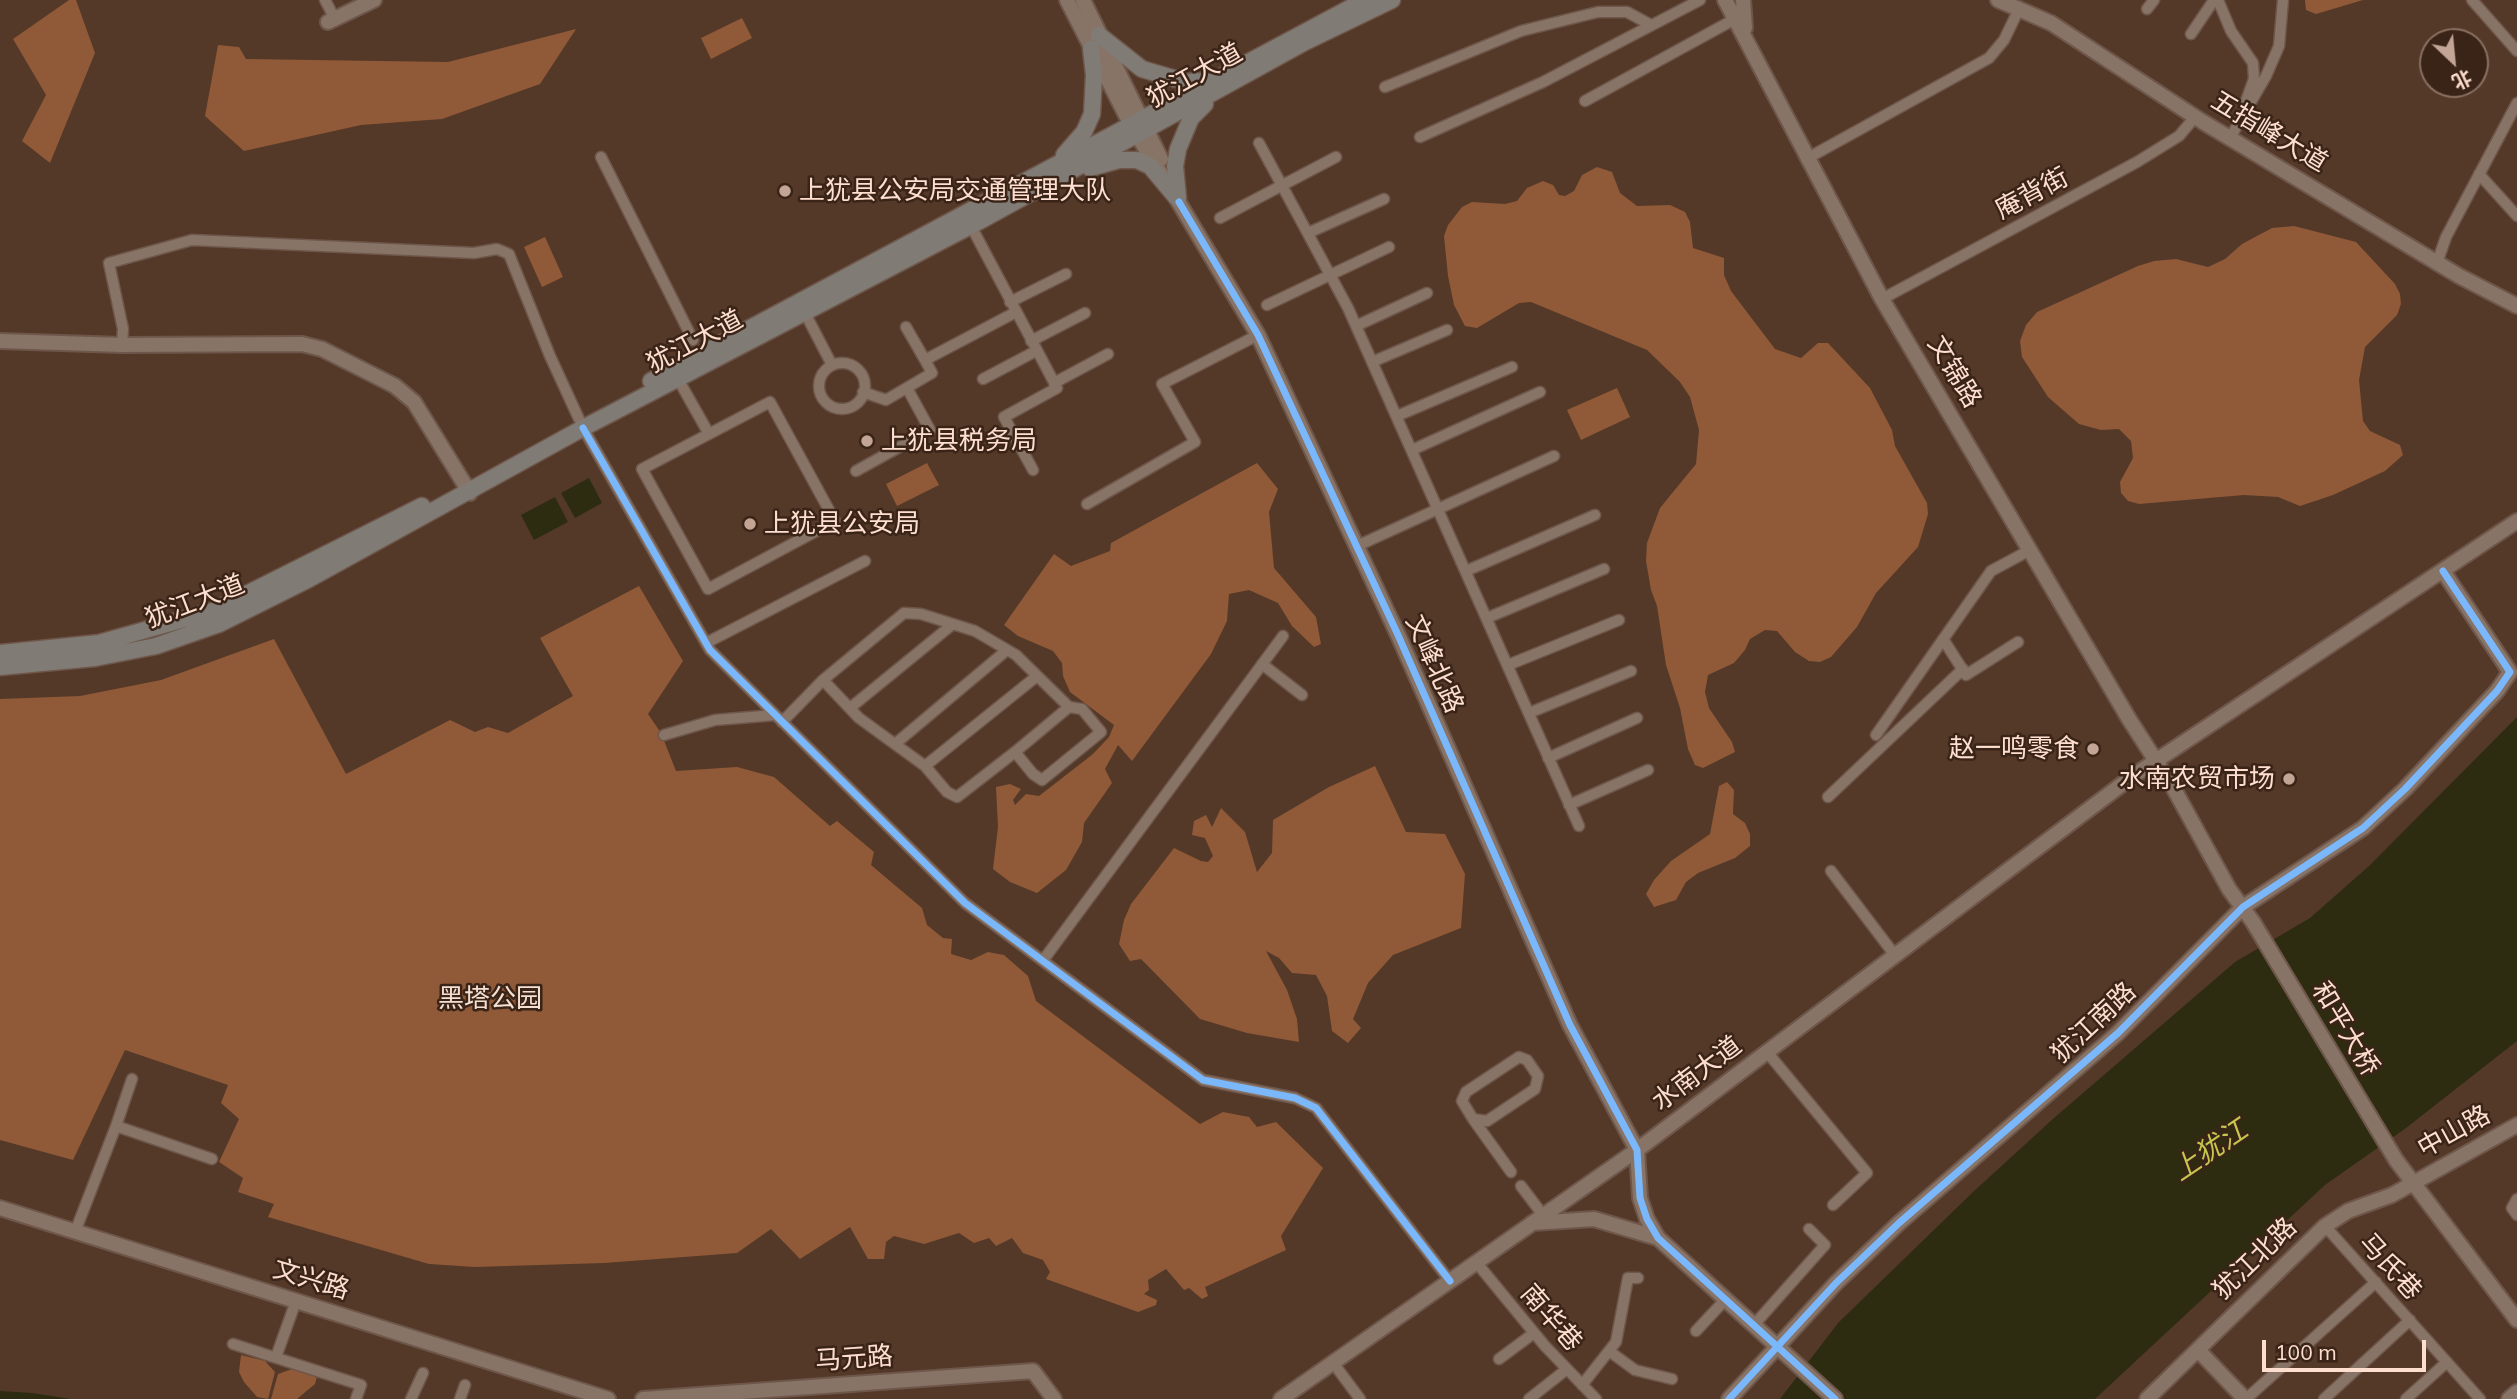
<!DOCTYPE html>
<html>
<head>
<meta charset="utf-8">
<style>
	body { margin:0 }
	#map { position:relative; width:2517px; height:1399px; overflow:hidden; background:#543928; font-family:Mulish,"Noto Sans SC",sans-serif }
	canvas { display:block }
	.north { position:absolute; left:2419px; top:28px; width:70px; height:70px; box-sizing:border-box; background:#3a2417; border:2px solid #886f61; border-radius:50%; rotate:154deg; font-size:19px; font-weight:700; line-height:28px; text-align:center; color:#fedfcf }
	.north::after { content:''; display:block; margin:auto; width:24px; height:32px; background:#c2a595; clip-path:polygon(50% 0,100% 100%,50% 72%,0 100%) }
	.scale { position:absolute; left:2262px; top:1340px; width:164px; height:32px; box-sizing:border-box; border:4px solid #fedfcf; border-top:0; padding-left:9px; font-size:21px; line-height:24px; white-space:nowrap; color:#fedfcf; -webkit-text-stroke:5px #3a2417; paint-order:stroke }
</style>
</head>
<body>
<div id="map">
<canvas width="2517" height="1399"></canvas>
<div class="north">北</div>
<div class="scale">100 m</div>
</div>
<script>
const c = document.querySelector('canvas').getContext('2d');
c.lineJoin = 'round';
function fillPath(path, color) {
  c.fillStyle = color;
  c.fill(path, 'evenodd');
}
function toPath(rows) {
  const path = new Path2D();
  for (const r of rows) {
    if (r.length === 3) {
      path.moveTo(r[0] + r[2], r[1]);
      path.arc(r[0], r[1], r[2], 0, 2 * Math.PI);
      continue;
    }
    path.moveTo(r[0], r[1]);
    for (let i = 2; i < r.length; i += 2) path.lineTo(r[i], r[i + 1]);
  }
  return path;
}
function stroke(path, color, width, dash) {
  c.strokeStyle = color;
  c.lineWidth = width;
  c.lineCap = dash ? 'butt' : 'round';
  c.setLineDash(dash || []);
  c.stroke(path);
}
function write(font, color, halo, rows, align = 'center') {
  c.font = font + ' Mulish,"Noto Sans SC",sans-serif';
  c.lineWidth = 5;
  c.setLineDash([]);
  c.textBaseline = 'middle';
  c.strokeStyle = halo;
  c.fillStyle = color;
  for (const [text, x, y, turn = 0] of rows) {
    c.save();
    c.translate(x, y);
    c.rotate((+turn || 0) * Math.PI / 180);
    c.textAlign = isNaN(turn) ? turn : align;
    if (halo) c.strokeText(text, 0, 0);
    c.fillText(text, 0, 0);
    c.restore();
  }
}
const green = toPath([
	[69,0,76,0,95,53,50,163,22,141,46,95,13,39],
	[2305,0,2363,0,2316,14,2306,10],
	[742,18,752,38,711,59,701,38],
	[576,29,540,84,442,119,361,125,244,151,205,116,218,45,239,47,246,59,448,62],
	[1597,167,1612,172,1620,193,1637,206,1670,205,1685,212,1690,222,1693,248,1724,258,1724,275,1731,291,1775,349,1801,358,1818,343,1828,343,1870,388,1892,430,1895,446,1927,503,1928,514,1918,547,1876,593,1857,627,1831,657,1820,662,1809,661,1795,652,1777,631,1765,630,1750,639,1745,650,1734,663,1708,675,1705,692,1709,708,1732,742,1735,752,1703,768,1695,765,1688,749,1680,708,1666,665,1657,606,1651,590,1646,561,1647,543,1660,508,1696,464,1699,430,1690,397,1680,382,1647,350,1531,302,1519,303,1477,328,1465,326,1454,305,1448,276,1444,236,1448,225,1462,207,1472,202,1505,204,1517,201,1527,188,1543,181,1553,185,1559,195,1565,196,1574,191,1582,175],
	[2294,226,2356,242,2395,284,2400,294,2401,304,2397,315,2365,347,2359,380,2363,421,2370,431,2400,445,2403,455,2385,471,2333,495,2300,506,2278,497,2244,495,2139,504,2128,501,2121,493,2120,482,2133,458,2131,441,2119,429,2101,430,2079,424,2048,397,2022,357,2020,341,2026,325,2037,312,2138,266,2154,261,2176,259,2208,267,2225,259,2242,244,2272,228],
	[545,237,563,277,542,287,524,247],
	[1617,388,1630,417,1581,440,1567,410],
	[927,463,939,485,897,506,886,484],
	[1257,463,1278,489,1269,512,1274,568,1316,617,1321,644,1314,647,1292,626,1278,603,1249,590,1229,594,1227,621,1211,654,1132,761,1118,745,1105,769,1112,783,1084,823,1082,842,1066,870,1037,893,1010,882,993,869,998,827,996,787,1010,784,1021,789,1013,800,1015,805,1026,794,1039,796,1093,754,1109,737,1114,725,1070,692,1063,676,1062,663,1053,651,1018,636,1004,625,1054,554,1071,566,1110,551,1111,543],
	[639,586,683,661,648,714,661,733,676,771,737,767,774,777,830,826,837,821,874,852,871,865,922,908,927,925,943,938,952,939,951,954,971,960,988,952,1004,955,1028,976,1036,1001,1200,1124,1223,1112,1249,1117,1257,1127,1276,1122,1323,1168,1281,1236,1286,1250,1205,1287,1208,1296,1202,1299,1189,1288,1184,1290,1166,1269,1148,1280,1149,1290,1144,1294,1157,1300,1156,1305,1138,1312,1046,1279,1050,1272,1043,1260,1023,1253,1012,1238,996,1246,989,1238,974,1243,959,1233,924,1244,894,1236,886,1242,884,1259,868,1259,850,1227,800,1259,771,1229,737,1253,604,1263,475,1267,429,1264,268,1217,274,1204,238,1192,243,1178,219,1162,239,1119,221,1103,228,1085,125,1050,73,1160,0,1140,0,699,80,696,161,680,274,639,346,774,450,720,475,732,488,727,508,733,573,696,540,638],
	[1375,766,1406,832,1445,834,1465,874,1461,928,1393,955,1368,983,1353,1019,1361,1028,1348,1043,1332,1031,1327,996,1316,975,1292,973,1279,958,1266,951,1287,990,1297,1019,1299,1042,1247,1033,1200,1019,1141,959,1130,961,1119,944,1124,920,1131,904,1174,848,1201,861,1208,862,1213,856,1205,838,1192,835,1194,821,1206,815,1212,827,1221,808,1245,832,1257,872,1272,853,1273,820,1329,787],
	[1727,782,1734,790,1733,814,1745,823,1750,834,1750,846,1735,858,1698,873,1686,882,1676,900,1654,907,1646,894,1654,880,1671,861,1710,834,1719,786],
	[241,1355,265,1361,275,1372,268,1399,257,1397,244,1382,239,1372],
	[292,1369,317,1376,315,1384,297,1399,271,1399,278,1374]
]);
const water = toPath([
	[589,478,602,503,575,518,561,493],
	[555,497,568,522,534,540,521,515],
	[2517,717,2517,1041,2406,1128,2325,1185,2095,1399,1780,1399,1838,1323,1973,1192,2054,1118,2235,962,2310,918,2369,866],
	[0,1391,32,1393,71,1399,0,1399]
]);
const street = toPath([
	[325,0,335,19],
	[2218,0,2231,31,2253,63,2254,79,2246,101],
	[2472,0,2517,51],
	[2147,9,2154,0],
	[2191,34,2214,0],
	[1385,87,1521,31,1598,12,1627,12,1651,25],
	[1585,101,1735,19],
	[1420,137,1543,82,1700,0],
	[2230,138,2266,76,2279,46,2283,0],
	[1259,143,1348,308,1579,826],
	[601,157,693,340],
	[1806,159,1989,58,2004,40,2019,9],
	[2479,174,2517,216],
	[1220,218,1336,157],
	[971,226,1057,388,1004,417,1033,470],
	[1308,233,1384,199],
	[2437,263,2446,237,2517,103],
	[1882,299,2137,162,2179,136,2195,117],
	[1010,302,1066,274],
	[1267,305,1389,247],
	[805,313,832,365],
	[1356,326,1427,293],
	[906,327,925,360],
	[1031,341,1085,313],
	[122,345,123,329,109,263,192,240,474,253,497,249,509,254,550,356,579,419],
	[1372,362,1447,330],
	[842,386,23],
	[678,379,709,434],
	[983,379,1036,351],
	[1054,383,1108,354],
	[863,392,886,400,932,373,925,360,1016,312],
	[770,402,835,521,708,589,642,469,770,402],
	[1397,416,1512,367],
	[583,428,710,650,965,903,1203,1080,1295,1098,1316,1108,1450,1281],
	[1412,450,1540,392],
	[856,471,930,430,907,388],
	[1087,504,1195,442,1162,384,1258,335],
	[1357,546,1554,456],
	[1466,571,1595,515],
	[1487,618,1604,569],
	[1943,639,1966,675,2018,642],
	[706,643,865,561],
	[1262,664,1302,695],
	[1508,665,1619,620],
	[850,708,953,624],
	[1529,713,1631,671],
	[782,722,823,680,859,718,925,766,947,792,957,797,1015,752,1033,774,1042,780,1101,732,1082,709,1069,707,1016,655,975,631,921,614,904,613,823,680],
	[664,735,715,720,775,715],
	[1876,735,1991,571,2030,550],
	[895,744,1007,650],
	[1015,752,1069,707],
	[1548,758,1637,718],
	[925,766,1037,676],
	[1828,797,1963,669],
	[1569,805,1648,770],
	[1831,871,1894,954],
	[1044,959,1283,636],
	[1767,1052,1867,1173,1833,1205],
	[1519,1057,1527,1060,1538,1076,1535,1089,1487,1121,1473,1119,1462,1101,1466,1092,1519,1057],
	[1473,1119,1511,1172],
	[116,1126,132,1079],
	[1521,1186,1543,1215],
	[2517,1199,2512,1208,2517,1215],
	[2325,1226,2480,1399],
	[75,1232,116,1126,212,1159],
	[1476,1262,1545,1346,1596,1399],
	[1753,1326,1825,1245,1809,1229],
	[1696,1331,1725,1300],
	[233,1344,361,1385,356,1399],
	[1609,1351,1635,1370,1672,1379],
	[276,1357,296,1301],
	[1499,1359,1534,1333],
	[1334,1364,1360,1399],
	[1582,1385,1616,1342,1628,1278,1638,1278],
	[411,1399,423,1373],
	[460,1399,465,1385],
	[1529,1399,1567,1369],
	[2246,1399,2376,1282],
	[2324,1399,2410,1320],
	[2406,1399,2447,1362]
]);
const secondary = toPath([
	[1067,0,1130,123,1161,174],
	[1083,0,1161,159],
	[1725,0,1882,299,2129,719,2174,789,2229,889,2253,922,2396,1160,2517,1320],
	[1743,0,1745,28],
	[1998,0,2051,23,2203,122,2459,276,2517,306],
	[328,22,374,0],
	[1172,191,1258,335,1398,635,1570,1025,1637,1150,1640,1198,1647,1219,1658,1238,1835,1399],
	[0,341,122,345,302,344,322,349,395,386,414,402,470,493],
	[0,1208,608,1399],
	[1532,1223,1594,1219,1658,1238],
	[2198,1350,2245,1399],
	[643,1399,1033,1371,1054,1399],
	[1281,1399,1637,1150,2133,776,2517,521],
	[1729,1399,1836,1283,1899,1223,2118,1033,2243,907,2363,828,2405,789,2497,691,2510,672,2443,571],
	[2147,1399,2325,1226,2348,1211,2392,1195,2517,1125],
	[2509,1399,2517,1392]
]);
const primary = toPath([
	[1099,35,1142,69,1186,82,1205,81],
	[1064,155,1084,132,1092,114,1094,75,1091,49],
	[1090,168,1119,160,1137,160,1150,166,1176,197],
	[1178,198,1175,166,1178,149,1191,118,1205,104],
	[651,381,1365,0],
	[0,653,99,643,213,611,422,506],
	[0,667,95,658,156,646,219,624,309,579,583,428,978,222,1305,42,1392,0]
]);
const cycleway = toPath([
	[1179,202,1258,335,1398,635,1570,1025,1637,1150,1640,1198,1647,1219,1658,1238,1835,1399],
	[583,428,710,650,965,903,1203,1080,1295,1098,1316,1108,1450,1281],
	[1729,1399,1836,1283,1899,1223,2118,1033,2243,907,2363,828,2405,789,2497,691,2510,672,2443,571]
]);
const markers = [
	[785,191,7,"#c2a595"],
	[867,441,7,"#c2a595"],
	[750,524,7,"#c2a595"],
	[2093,749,7,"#c2a595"],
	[2289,779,7,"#c2a595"]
];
const streetNames = [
	["犹江大道",1195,76,-29],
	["五指峰大道",2269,132,31],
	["庵背街",2032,194,-28],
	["犹江大道",695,342,-28],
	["文锦路",1954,372,59],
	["犹江大道",195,602,-21],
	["文峰北路",1434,664,66],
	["犹江南路",2094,1023,-43],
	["和平大桥",2345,1029,59],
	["水南大道",1697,1074,-37],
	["中山路",2454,1132,-29],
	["犹江北路",2255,1259,-44],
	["马氏巷",2390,1267,48],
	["文兴路",311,1280,17],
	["南华巷",1551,1318,49],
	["马元路",854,1359,-4]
];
const poiNames = [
	["上犹县公安局交通管理大队",799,191],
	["上犹县税务局",881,441],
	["上犹县公安局",764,524],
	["赵一鸣零食",2079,749,"right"],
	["水南农贸市场",2275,779,"right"]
];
const parkNames = [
	["黑塔公园",490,999]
];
const waterNames = [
	["上犹江",2210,1151,-34]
];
fillPath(green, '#905938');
fillPath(water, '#2e2c10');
stroke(street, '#6e574a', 13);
stroke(secondary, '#6e574a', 18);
stroke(primary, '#6e574a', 19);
stroke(street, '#887367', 10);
stroke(secondary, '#887367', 14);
stroke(primary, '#817b76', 16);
stroke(cycleway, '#7ab7fb', 7);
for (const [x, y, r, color] of markers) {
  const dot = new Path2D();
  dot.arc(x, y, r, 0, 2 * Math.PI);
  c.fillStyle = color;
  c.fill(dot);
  stroke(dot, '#3a2417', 2.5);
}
write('26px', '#fedfcf', '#3a2417', streetNames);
write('26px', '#fedfcf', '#3a2417', poiNames, 'left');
write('26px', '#f4dfd3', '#3a2417', parkNames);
write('italic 28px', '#c5c74d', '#3a2417', waterNames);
</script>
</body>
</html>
